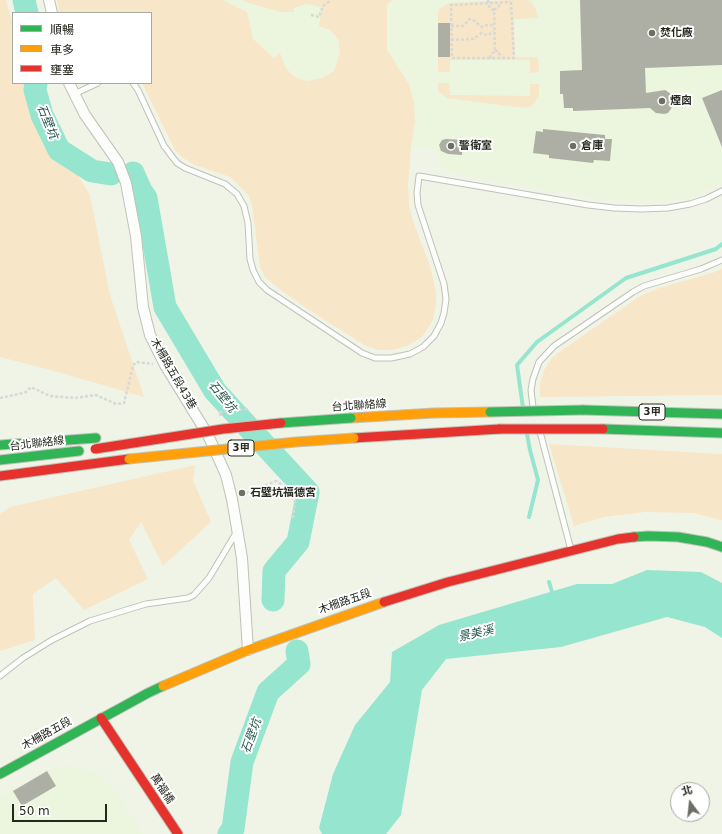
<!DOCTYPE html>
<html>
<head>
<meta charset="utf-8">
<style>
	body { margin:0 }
	#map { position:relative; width:722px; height:834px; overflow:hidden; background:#f0f4e7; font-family:"DejaVu Sans","Noto Sans TC",sans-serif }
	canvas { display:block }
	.legend { position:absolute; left:12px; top:12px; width:140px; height:72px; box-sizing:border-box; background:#fff; border:1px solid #a7a9a5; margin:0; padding:5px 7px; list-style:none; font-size:12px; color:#24281e }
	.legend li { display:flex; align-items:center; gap:8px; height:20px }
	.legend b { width:20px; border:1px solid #a7a9a5 }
	.north { position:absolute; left:670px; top:782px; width:40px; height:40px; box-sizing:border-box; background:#fff; border:1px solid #a7a9a5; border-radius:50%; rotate:345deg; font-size:11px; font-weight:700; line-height:16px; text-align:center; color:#24281e }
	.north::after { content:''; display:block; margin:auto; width:14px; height:18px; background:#6b6f64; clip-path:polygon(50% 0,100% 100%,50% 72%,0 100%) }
	.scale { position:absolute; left:12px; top:804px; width:95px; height:18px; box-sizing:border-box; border:2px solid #24281e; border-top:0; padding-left:5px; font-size:12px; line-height:14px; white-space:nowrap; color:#24281e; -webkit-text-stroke:3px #fff; paint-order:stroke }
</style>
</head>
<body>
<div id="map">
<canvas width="722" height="834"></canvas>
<ul class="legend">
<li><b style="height:5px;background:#30b455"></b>順暢</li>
<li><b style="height:5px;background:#ff9f0a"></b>車多</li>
<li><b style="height:5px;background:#e5322d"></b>壅塞</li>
</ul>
<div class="north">北</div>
<div class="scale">50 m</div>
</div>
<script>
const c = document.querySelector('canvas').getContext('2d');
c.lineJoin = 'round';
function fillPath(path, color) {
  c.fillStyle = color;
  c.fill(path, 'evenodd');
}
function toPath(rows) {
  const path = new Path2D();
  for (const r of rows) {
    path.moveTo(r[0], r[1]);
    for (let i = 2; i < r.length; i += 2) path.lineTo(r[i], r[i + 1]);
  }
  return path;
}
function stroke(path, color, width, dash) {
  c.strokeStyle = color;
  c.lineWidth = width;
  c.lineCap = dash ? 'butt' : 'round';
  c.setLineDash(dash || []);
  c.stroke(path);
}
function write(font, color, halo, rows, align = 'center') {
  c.font = font + ' "DejaVu Sans","Noto Sans TC",sans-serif';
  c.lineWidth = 4;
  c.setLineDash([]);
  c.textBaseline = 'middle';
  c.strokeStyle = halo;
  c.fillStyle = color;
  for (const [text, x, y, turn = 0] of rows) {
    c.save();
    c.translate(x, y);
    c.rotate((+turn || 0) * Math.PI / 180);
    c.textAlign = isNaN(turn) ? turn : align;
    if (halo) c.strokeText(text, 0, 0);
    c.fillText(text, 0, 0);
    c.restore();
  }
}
const built = toPath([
	[223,0,241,0,249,3,294,8,306,4,322,7,330,30,338,39,340,52,334,71,322,78,308,81,298,79,290,73,284,64,280,53,274,58,253,39,247,12],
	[392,0,722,0,722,182,708,190,689,197,671,200,640,201,603,199,471,177,453,172,443,165,438,156,437,149,411,146,415,122,409,84,387,50,387,5],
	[67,766,84,768,96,772,99,778,115,792,122,800,143,834,0,834,0,797,40,772,55,768]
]);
const green = toPath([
	[0,0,6,0,13,26,13,83,29,83,36,107,90,195,110,295,144,397,61,373,0,357],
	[57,0,223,0,247,12,253,39,274,58,280,53,284,64,290,73,298,79,308,81,322,78,334,71,340,52,338,39,330,30,319,26,322,7,306,4,294,8,294,12,281,12,249,3,241,0,392,0,387,5,387,50,409,84,414,104,415,122,411,146,408,186,409,204,413,221,430,266,436,292,436,305,433,320,422,337,407,346,392,350,378,350,366,346,303,306,277,287,265,277,260,267,252,205,248,195,230,177,195,165,183,158,175,150,142,83,151,83,151,13,60,13],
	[506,0,527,0,530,1,535,7,538,18,514,19,515,57,538,57,539,72,530,73,530,60,450,60,450,72,438,72,438,57,450,57,450,23,438,23,438,13,439,9,450,3],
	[438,83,449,83,450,95,530,96,530,84,539,84,539,95,534,104,529,107,524,108,447,98,440,93,438,89],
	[722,268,722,395,540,397,540,383,544,370,552,358,562,350,640,296,659,288,715,272],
	[549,444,722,454,722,520,693,513,645,512,604,517,574,526],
	[195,465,193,480,211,522,163,566,141,522,129,540,148,579,84,610,56,578,33,594,35,640,0,651,0,514,10,507]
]);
const water = toPath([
	[647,570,701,572,722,583,722,638,705,627,667,617,561,647,446,659,422,690,401,815,386,834,322,834,319,828,333,774,355,725,390,682,392,652,439,625,577,584,612,584]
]);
const stream = toPath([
	[523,408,517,365,537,342,626,278,716,249,722,244],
	[527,434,530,450,538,480,529,517],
	[549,582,553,595]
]);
const river = toPath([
	[24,0,27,13],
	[36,83,35,90,42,115,59,150,92,171,111,174],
	[133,173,141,191,146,198,165,307,215,391,308,492,298,542,274,571,273,600],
	[229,834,233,829,242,762,268,692,299,664,297,651]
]);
const building = toPath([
	[580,0,722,0,722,65,645,68,646,93,665,90,671,94,673,98,673,106,668,113,664,114,656,113,650,108,573,111,573,108,564,108,563,94,560,94,560,71,582,70],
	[438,23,450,23,450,57,438,57],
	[722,90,722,147,702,98],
	[543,129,605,135,605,139,612,139,610,161,594,160,593,163,549,158,549,155,533,153,536,131,543,132],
	[446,139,463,140,462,155,448,154,441,151,439,145,442,140],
	[47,771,56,786,22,806,13,791]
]);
const path = toPath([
	[488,0,489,6,491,9,494,10,495,51,491,54,490,58],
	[511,2,514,58,452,58,451,5,511,2],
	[494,10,499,6,499,3],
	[311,15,319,17,323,6,331,0],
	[451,26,463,26,470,19,472,19,482,27,487,25,491,25,494,27],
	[451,40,473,39,482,33,487,35,494,32],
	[495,51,498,51,501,58],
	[0,398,19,394,26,392,31,387,50,396,75,398,96,395,116,404,124,403,133,366,136,362,153,364],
	[221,416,219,412,247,409,249,411],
	[242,495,276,481,291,490,295,501,293,518]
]);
const lane = toPath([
	[133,83,138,90,164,146,177,163,185,168,225,184,237,194,244,206,248,223,250,259,253,270,259,282,267,290,362,353,375,358,391,358,410,354,423,347,434,336,441,323,444,313,446,299,444,284,418,205,417,193,419,176,588,205,614,208,642,209,668,208,690,204,706,199,722,191],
	[74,94,98,83],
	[533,407,531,390,533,379,539,362,554,346,633,292,644,286,701,269,722,260],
	[540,432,571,550],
	[0,676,23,658,52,640,90,621,146,604,188,598,194,595,209,578,236,533]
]);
const street = toPath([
	[49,0,52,13],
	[69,83,85,115,118,162,126,183,136,236,143,307,150,335,165,365,208,435,226,475,232,499,242,558,248,650]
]);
const fast = toPath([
	[583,410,722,414],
	[603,429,722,433],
	[0,445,96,438],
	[0,460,79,451],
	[634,537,648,536,678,537,707,542,722,547],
	[0,774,148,693,163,686]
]);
const slow = toPath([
	[351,418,434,413,490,412],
	[163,686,248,650,384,602]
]);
const jam = toPath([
	[354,438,500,429],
	[0,476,129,459],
	[384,602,448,582,618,539,634,537],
	[101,718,178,834]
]);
const fastBridge = toPath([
	[490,412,583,410],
	[281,423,351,418]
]);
const slowBridge = toPath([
	[129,459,296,442,354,438]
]);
const jamBridge = toPath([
	[500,429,603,429],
	[95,449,223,429,281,423]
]);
const markers = [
	[652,33,4,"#6b6f64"],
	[662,101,4,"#6b6f64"],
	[451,146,4,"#6b6f64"],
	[573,146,4,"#6b6f64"],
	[242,493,4,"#6b6f64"]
];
const shields = [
	[652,412,26],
	[241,448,26]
];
const shieldNames = [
	["3甲",652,412],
	["3甲",241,448]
];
const poiNames = [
	["焚化廠",660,33],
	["煙囪",670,101],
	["警衛室",459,146],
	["倉庫",581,146],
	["石壁坑福德宮",250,493]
];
const streetNames = [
	["木柵路五段43巷",173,374,60],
	["台北聯絡線",359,406,-4],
	["台北聯絡線",37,444,-7],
	["木柵路五段",345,602,-19],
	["木柵路五段",47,734,-29],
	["萬福橋",162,789,57]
];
const waterNames = [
	["石壁坑",47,122,68],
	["石壁坑",222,397,51],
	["景美溪",476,634,-13],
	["石壁坑",252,736,-70]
];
fillPath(built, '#ecf5dd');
fillPath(green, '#f8e6c9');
fillPath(water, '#96e5ce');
stroke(stream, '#96e5ce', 4);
stroke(river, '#96e5ce', 23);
fillPath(building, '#aeafa4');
stroke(lane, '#bec2b8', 7);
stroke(street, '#bec2b8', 12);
stroke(fast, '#bec2b8', 11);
stroke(slow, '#bec2b8', 11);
stroke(jam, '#bec2b8', 11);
stroke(path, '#d7d9d5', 2.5, [3, 2]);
stroke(lane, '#fdfdfb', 5);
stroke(street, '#fdfdfb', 10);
stroke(fast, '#30b455', 9);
stroke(slow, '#ff9f0a', 9);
stroke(jam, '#e5322d', 9);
stroke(fastBridge, '#bec2b8', 11, []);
stroke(slowBridge, '#bec2b8', 11, []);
stroke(jamBridge, '#bec2b8', 11, []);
stroke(fastBridge, '#30b455', 9);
stroke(slowBridge, '#ff9f0a', 9);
stroke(jamBridge, '#e5322d', 9);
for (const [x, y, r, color] of markers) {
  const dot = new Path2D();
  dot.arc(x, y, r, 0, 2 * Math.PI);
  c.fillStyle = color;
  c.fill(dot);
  stroke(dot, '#fff', 1.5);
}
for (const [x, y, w] of shields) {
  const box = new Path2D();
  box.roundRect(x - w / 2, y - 8, w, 16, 3);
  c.fillStyle = '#fff';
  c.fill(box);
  stroke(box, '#24281e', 1);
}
write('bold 10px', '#24281e', null, shieldNames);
write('bold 11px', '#24281e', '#fff', poiNames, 'left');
write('11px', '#24281e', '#fff', streetNames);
write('italic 12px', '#27574b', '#fff', waterNames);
</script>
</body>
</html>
